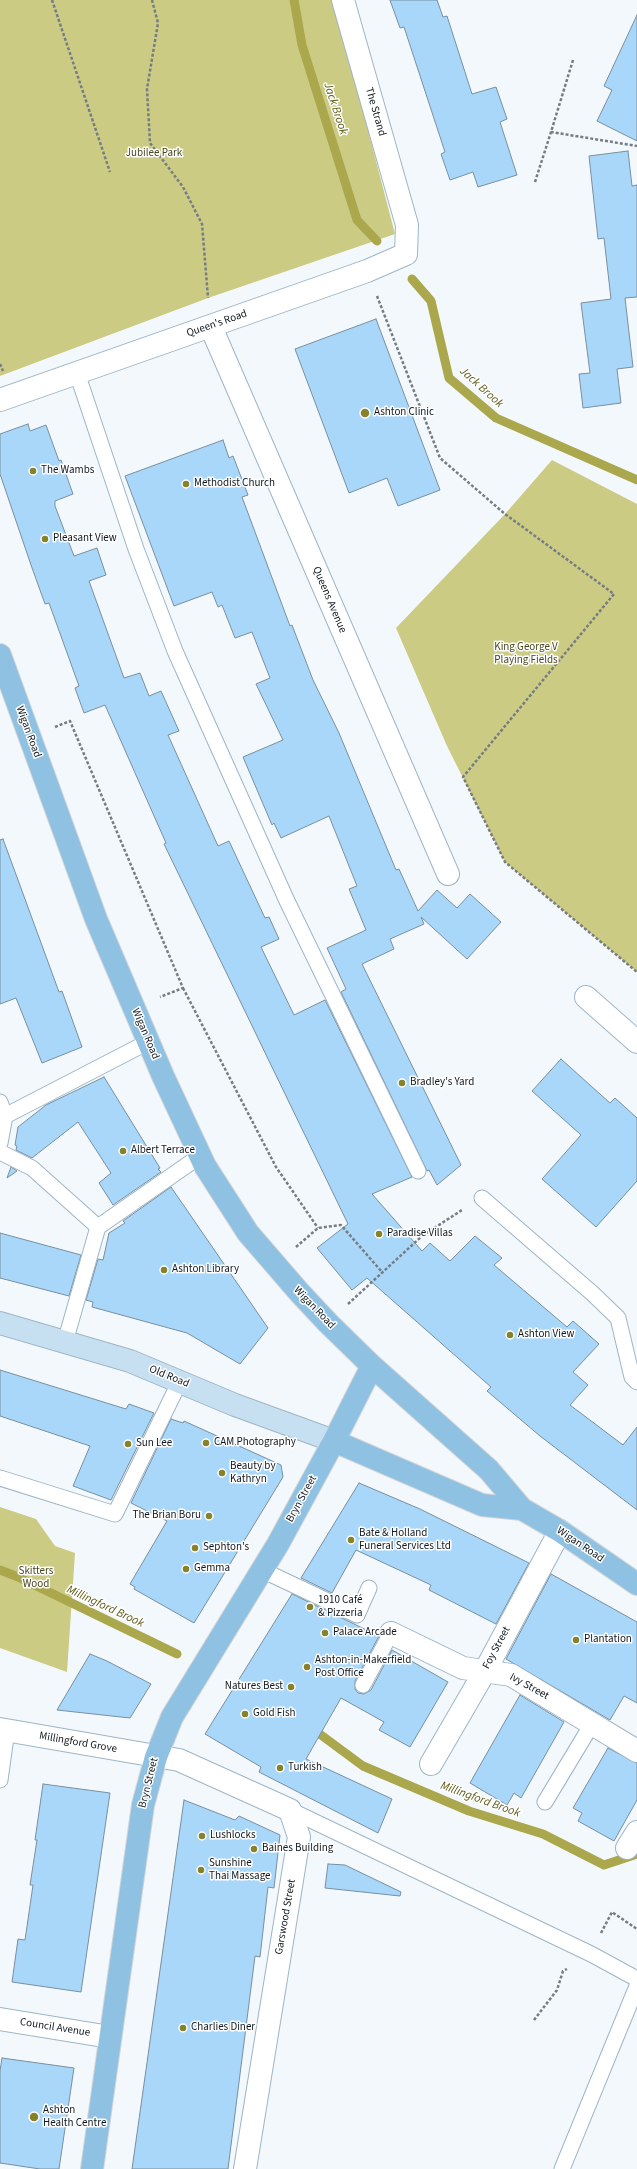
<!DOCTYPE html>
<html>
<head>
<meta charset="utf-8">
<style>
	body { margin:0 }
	canvas { display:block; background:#f3f8fc }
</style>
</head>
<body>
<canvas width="637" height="2169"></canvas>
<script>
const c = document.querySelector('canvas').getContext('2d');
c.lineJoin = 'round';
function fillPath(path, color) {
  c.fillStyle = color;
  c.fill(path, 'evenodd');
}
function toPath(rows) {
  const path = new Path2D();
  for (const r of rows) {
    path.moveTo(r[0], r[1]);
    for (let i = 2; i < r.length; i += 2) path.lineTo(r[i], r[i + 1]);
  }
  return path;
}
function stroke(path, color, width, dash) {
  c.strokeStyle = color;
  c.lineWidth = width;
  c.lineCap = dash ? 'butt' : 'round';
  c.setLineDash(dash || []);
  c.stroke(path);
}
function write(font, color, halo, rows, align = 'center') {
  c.font = font + ' "Source Sans 3",sans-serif';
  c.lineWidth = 3;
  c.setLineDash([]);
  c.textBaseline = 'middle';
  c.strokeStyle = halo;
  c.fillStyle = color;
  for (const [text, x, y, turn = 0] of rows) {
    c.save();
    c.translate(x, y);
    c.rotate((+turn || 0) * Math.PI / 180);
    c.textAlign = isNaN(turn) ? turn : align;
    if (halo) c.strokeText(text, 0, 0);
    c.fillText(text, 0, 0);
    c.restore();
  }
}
const green = toPath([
	[0,0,334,0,395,234,208,298,0,376],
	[552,460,637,504,637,972,505,862,447,746,396,628,505,514],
	[0,1507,36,1519,55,1546,75,1553,67,1672,0,1648]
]);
const stream = toPath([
	[294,0,302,45,357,220,377,241],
	[412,279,431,301,449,378,496,418,637,480],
	[0,1570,18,1577,177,1654],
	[321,1735,363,1766,469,1811,543,1834,604,1865,637,1854]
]);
const building = toPath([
	[390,0,437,0,443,17,447,16,472,94,496,87,507,119,500,122,517,175,478,187,473,172,450,180,441,154,445,152,404,27,400,28,390,0],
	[637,15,637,141,597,121,612,90,604,86,637,15],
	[628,151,632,186,637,185,637,297,625,298,633,367,617,369,621,403,583,408,579,374,590,373,581,303,611,299,604,238,598,239,589,156,628,151],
	[376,319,440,490,398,506,387,478,349,493,295,349,376,319],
	[28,424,30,431,46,425,59,461,61,460,73,494,55,501,55,506,74,556,97,548,106,575,89,581,124,678,140,673,149,696,161,691,179,731,168,735,218,846,229,841,265,918,269,917,279,939,261,947,294,1015,325,1000,412,1177,372,1194,422,1251,430,1243,450,1261,475,1236,502,1258,494,1265,567,1327,573,1321,599,1344,573,1372,588,1385,570,1405,623,1445,637,1427,637,1510,540,1436,487,1391,491,1387,367,1278,352,1290,317,1248,348,1224,164,844,166,843,105,705,84,713,75,688,79,686,49,603,45,604,31,565,0,474,0,434,28,424],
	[223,440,229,458,233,456,248,495,242,497,290,626,292,625,313,680,339,733,396,870,399,869,418,911,437,890,457,908,470,894,501,922,467,959,421,917,424,924,390,939,394,949,362,964,461,1165,437,1185,429,1170,427,1171,341,992,346,989,327,948,366,930,349,889,357,886,329,816,281,838,274,823,272,825,243,757,283,740,256,684,270,678,252,632,235,638,222,605,218,607,212,592,174,606,125,476,223,440],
	[3,839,59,992,62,991,82,1047,42,1063,16,998,0,1004,0,840,3,839],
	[561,1059,610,1103,615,1098,637,1118,637,1181,596,1227,542,1179,581,1135,532,1091,561,1059],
	[104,1077,160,1168,158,1169,161,1172,113,1205,99,1183,111,1173,78,1122,32,1158,16,1150,17,1146,15,1145,18,1127,46,1105,104,1077],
	[11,1167,17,1171,7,1178,11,1167],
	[171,1187,268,1328,240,1364,187,1333,92,1307,93,1302,86,1300,98,1259,103,1260,109,1233,125,1223,123,1221,171,1187],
	[0,1233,81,1255,69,1296,0,1278,0,1233],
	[0,1370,126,1409,129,1404,154,1413,111,1500,73,1486,90,1446,0,1416,0,1370],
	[171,1419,183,1423,184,1421,281,1465,283,1477,194,1623,134,1589,135,1587,130,1584,167,1521,131,1503,171,1419],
	[359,1483,420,1509,529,1563,496,1624,429,1590,431,1585,356,1550,332,1593,301,1578,359,1483],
	[551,1574,637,1622,637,1703,624,1696,610,1720,506,1659,551,1574],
	[292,1594,379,1636,355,1681,355,1689,358,1693,364,1694,371,1690,392,1650,448,1682,410,1747,379,1730,384,1722,341,1698,306,1759,392,1799,378,1833,259,1772,261,1767,205,1734,292,1594],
	[90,1654,107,1661,151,1684,130,1718,57,1710,90,1654],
	[520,1695,564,1722,521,1798,514,1793,507,1805,470,1783,520,1695],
	[608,1748,637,1763,637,1800,614,1841,578,1821,582,1813,573,1808,608,1748],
	[43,1784,110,1793,81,1992,12,1982,18,1939,25,1940,33,1885,30,1885,37,1840,35,1840,43,1784],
	[184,1800,235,1820,239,1816,280,1835,274,1888,268,1887,260,1957,255,1956,228,2169,132,2169,184,1800],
	[328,1864,345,1865,401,1892,400,1896,325,1888,328,1864],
	[2,2058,74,2068,59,2169,40,2169,0,2163,0,2071,2,2058]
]);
const path = toPath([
	[52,0,110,172],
	[152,0,158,23,147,89,150,143,183,187,202,224,208,298],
	[573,60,551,132,637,146],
	[535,182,551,132],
	[377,296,440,458,505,514,614,594,463,777,505,862,637,972],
	[0,364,3,371],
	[55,727,70,721,183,988,160,997],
	[183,988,276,1167,318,1228],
	[296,1247,318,1228,341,1225,382,1272],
	[348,1304,422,1236,462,1210],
	[601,1933,612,1912,637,1929],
	[534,2020,557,1990,563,1971,567,1969]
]);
const lane = toPath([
	[77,373,136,549,175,651,287,901,418,1171],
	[0,1102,5,1116,0,1143],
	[5,1116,148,1042],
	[0,1152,32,1168,98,1227],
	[482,1198,592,1293,618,1318,632,1377,637,1382],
	[65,1342,98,1227,200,1156],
	[0,1478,115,1514,180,1381],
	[262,1570,357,1615,369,1588],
	[363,1685,391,1633],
	[0,1780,7,1730],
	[545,1802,592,1724],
	[290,1810,591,1954,637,1979],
	[562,2169,637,1986]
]);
const street = toPath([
	[211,327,448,874],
	[0,400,367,271,406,254,407,225,343,0],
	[586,997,637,1042],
	[391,1633,463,1668,511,1675,637,1751],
	[0,1729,179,1760,290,1810,299,1837,245,2169],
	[431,1764,485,1671,560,1531],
	[627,1848,637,1832],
	[0,2019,110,2037]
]);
const secondary = toPath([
	[0,1323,130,1361,235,1405,334,1441]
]);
const primary = toPath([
	[0,655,96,919,163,1076,205,1166,248,1233,299,1292,328,1323,372,1366,489,1470,522,1509,560,1531,637,1584],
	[334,1441,482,1505,522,1509],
	[92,2169,143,1805,156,1757,172,1717,278,1544,334,1441,372,1366]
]);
const markers = [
	[365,413,5,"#85822b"],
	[33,471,4,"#85822b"],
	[186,484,4,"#85822b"],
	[45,539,4,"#85822b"],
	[402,1083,4,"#85822b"],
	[123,1151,4,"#85822b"],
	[379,1234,4,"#85822b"],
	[164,1270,4,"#85822b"],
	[510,1335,4,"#85822b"],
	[206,1443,4,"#85822b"],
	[128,1444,4,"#85822b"],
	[222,1473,4,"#85822b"],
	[209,1516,4,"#85822b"],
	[351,1540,4,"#85822b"],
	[195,1548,4,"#85822b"],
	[186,1569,4,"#85822b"],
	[310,1607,4,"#85822b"],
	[325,1633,4,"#85822b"],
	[576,1640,4,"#85822b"],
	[307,1667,4,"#85822b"],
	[291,1687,4,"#85822b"],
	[245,1714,4,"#85822b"],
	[280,1768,4,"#85822b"],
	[202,1836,4,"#85822b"],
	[254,1849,4,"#85822b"],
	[201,1870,4,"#85822b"],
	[183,2028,4,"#85822b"],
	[34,2117,5,"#85822b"]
];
const streetNames = [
	["The Strand",375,112,74],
	["Queen's Road",217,324,-19],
	["Queens Avenue",329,600,67],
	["Wigan Road",28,732,70],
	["Wigan Road",145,1034,67],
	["Wigan Road",314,1308,46],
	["Old Road",169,1377,22],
	["Bryn Street",302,1499,-61],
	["Wigan Road",580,1545,34],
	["Foy Street",497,1648,-62],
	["Ivy Street",529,1687,29],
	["Millingford Grove",78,1743,10],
	["Bryn Street",149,1783,-76],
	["Garswood Street",286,1917,-80],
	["Council Avenue",55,2028,9]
];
const parkNames = [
	["Jubilee Park",154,154],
	["King George V",526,648],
	["Playing Fields",526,661],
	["Skitters",36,1572],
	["Wood",36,1585]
];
const poiNames = [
	["Ashton Clinic",374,413],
	["The Wambs",41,471],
	["Methodist Church",194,484],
	["Pleasant View",53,539],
	["Bradley's Yard",410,1083],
	["Albert Terrace",131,1151],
	["Paradise Villas",387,1234],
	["Ashton Library",172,1270],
	["Ashton View",518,1335],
	["CAM Photography",214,1443],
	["Sun Lee",136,1444],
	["Beauty by",230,1467],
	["Kathryn",230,1480],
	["The Brian Boru",201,1516,"right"],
	["Bate & Holland",359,1534],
	["Funeral Services Ltd",359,1547],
	["Sephton's",203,1548],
	["Gemma",194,1569],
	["1910 Café",318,1601],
	["& Pizzeria",318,1614],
	["Palace Arcade",333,1633],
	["Plantation",584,1640],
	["Ashton-in-Makerfield",315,1661],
	["Post Office",315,1674],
	["Natures Best",283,1687,"right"],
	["Gold Fish",253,1714],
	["Turkish",288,1768],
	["Lushlocks",210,1836],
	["Baines Building",262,1849],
	["Sunshine",209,1864],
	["Thai Massage",209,1877],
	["Charlies Diner",191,2028],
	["Ashton",43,2111],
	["Health Centre",43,2124]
];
const waterNames = [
	["Jack Brook",335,109,72],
	["Jack Brook",481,388,42],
	["Millingford Brook",105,1607,25],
	["Millingford Brook",480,1800,20]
];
fillPath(green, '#cccb84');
stroke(stream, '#aaa74c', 9);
fillPath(building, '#a9d7fa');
stroke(building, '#798f9f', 1);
stroke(lane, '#9eb5c6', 17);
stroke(street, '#9eb5c6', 24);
stroke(secondary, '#9eb5c6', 24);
stroke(primary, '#d4d5d6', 24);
stroke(path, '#767d82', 2.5, [3, 2]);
stroke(lane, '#fff', 15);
stroke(street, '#fff', 22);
stroke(secondary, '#c7e0f1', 22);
stroke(primary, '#8fc1e2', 22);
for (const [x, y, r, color] of markers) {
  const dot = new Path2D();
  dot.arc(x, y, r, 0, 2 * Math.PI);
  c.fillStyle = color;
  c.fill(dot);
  stroke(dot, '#fff', 1.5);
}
write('11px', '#10181e', '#fff', streetNames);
write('11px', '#484720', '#fff', parkNames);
write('11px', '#10181e', '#fff', poiNames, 'left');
write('italic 12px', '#5d5b18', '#fff', waterNames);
</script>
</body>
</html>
